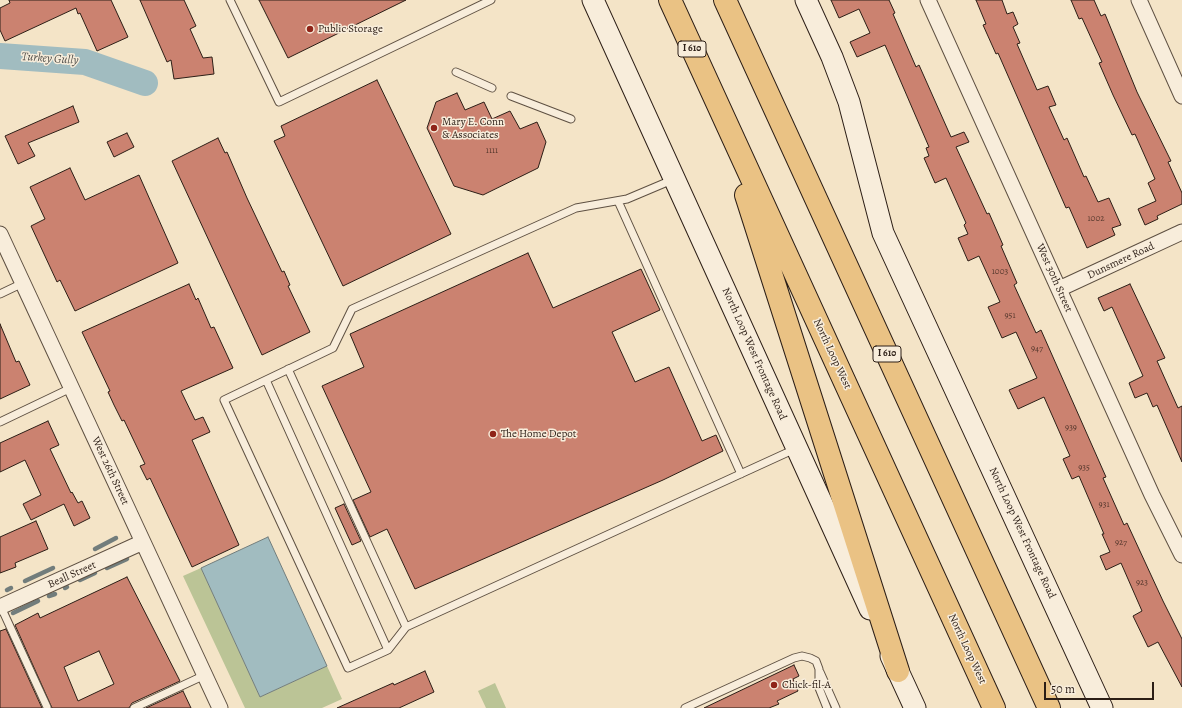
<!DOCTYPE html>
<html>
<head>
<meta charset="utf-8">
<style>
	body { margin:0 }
	#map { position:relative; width:1182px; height:708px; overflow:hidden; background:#f4e4c7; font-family:Alegreya,serif }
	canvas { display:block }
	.scale { position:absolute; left:1044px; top:682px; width:110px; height:18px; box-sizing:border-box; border:2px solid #2c1e16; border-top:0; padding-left:5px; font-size:12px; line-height:14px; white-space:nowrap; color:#2c1e16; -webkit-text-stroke:3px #f8eddb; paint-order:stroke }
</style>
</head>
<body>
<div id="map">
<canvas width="1182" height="708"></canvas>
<div class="scale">50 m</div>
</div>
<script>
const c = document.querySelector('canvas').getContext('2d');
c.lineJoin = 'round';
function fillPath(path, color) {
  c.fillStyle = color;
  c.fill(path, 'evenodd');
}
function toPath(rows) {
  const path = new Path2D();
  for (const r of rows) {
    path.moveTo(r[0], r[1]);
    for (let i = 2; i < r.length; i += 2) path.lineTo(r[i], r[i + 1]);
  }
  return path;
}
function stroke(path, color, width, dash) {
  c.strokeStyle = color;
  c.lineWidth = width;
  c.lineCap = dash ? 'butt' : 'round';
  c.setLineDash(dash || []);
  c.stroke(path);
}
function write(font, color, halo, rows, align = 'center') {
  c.font = font + ' Alegreya,serif';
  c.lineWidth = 3;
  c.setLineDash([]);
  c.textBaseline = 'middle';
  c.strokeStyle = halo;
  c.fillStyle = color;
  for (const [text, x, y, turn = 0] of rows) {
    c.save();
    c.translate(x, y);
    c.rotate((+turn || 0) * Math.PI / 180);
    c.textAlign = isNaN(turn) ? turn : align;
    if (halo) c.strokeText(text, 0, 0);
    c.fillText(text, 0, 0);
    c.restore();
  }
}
const green = toPath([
	[201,568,260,697,327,666,342,699,322,708,245,708,183,576],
	[495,683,506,708,486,708,478,691]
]);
const water = toPath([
	[268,537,327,666,260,697,201,568,268,537]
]);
const stream = toPath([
	[95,549,116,538],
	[107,568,127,559],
	[80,580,95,573],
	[25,581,53,568],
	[65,588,67,587],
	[7,590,11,588],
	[49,596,55,594],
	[13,613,38,601]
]);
const river = toPath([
	[0,56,85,62,145,83]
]);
const building = toPath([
	[9,0,111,0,128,37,97,51,80,13,78,14,76,8,5,41,0,30,0,8,10,3,9,0],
	[140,0,184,0,196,26,190,29,203,58,212,57,214,74,174,79,171,60,167,62,140,0],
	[259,0,406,0,288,58,259,0],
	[831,0,889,0,895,13,893,14,916,67,919,65,951,137,964,132,969,142,956,147,987,214,989,213,1003,245,1001,246,1017,283,1014,285,1036,333,1041,330,1106,477,1103,478,1124,525,1127,523,1163,601,1182,639,1182,687,1158,642,1148,647,1133,616,1142,611,1121,563,1106,570,1100,556,1110,552,1102,534,1104,534,1079,476,1072,479,1063,459,1070,456,1044,397,1018,409,1009,390,1037,378,1016,332,1002,338,988,307,1000,302,979,256,968,261,958,238,968,234,964,225,966,223,946,178,935,183,924,158,929,156,926,148,929,147,885,45,857,57,850,42,870,33,859,9,839,18,831,0],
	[976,0,1002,0,1007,14,1013,12,1018,24,1013,27,1020,43,1017,44,1037,90,1048,86,1056,105,1049,107,1064,140,1067,138,1084,177,1086,176,1098,202,1109,198,1121,225,1112,228,1115,235,1087,248,1069,207,1066,208,998,53,996,54,983,25,986,24,976,0],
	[1071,0,1094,0,1101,16,1105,14,1137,92,1171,161,1168,162,1182,193,1182,204,1157,216,1158,219,1145,225,1138,209,1156,201,1148,183,1155,179,1135,134,1132,135,1113,95,1099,63,1102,62,1082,18,1079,19,1071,0],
	[377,80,451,234,343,286,274,141,285,136,281,126,377,80],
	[457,93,465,110,484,102,492,119,510,111,520,129,537,122,546,142,538,168,483,195,454,186,427,128,436,102,457,93],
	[73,106,79,122,28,143,35,156,18,164,5,136,73,106],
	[127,133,134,147,114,157,107,142,127,133],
	[218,138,225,153,227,152,247,198,282,272,284,271,290,285,288,286,310,332,262,355,172,161,218,138],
	[70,168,85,200,139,175,178,263,75,311,60,280,57,282,31,226,45,219,30,187,70,168],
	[528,253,553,308,641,269,660,310,612,332,635,382,669,367,702,441,716,435,723,451,663,480,415,589,387,529,370,537,353,500,371,492,322,386,364,367,350,334,528,253],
	[189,284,196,300,198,298,211,328,214,327,233,368,181,391,195,420,203,417,210,432,192,440,239,545,192,567,150,478,147,480,140,466,145,464,124,420,122,421,114,405,108,392,110,391,82,332,189,284],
	[1130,284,1165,358,1157,361,1178,408,1182,406,1182,462,1157,405,1153,407,1147,393,1135,398,1129,383,1143,376,1112,307,1104,311,1098,298,1130,284],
	[0,324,16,362,19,361,30,385,0,399,0,324],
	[48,421,59,445,50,449,71,493,72,492,78,503,82,501,90,518,74,526,64,504,31,520,23,504,41,495,25,460,0,472,0,443,48,421],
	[344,504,361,541,352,545,335,508,344,504],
	[36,521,48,549,15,563,16,567,0,573,0,537,36,521],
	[127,577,180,681,132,703,129,708,52,708,15,625,38,613,40,618,127,577],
	[99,651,114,684,78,701,64,667,99,651],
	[6,629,42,708,0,708,0,631,6,629],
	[794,665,799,676,793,679,798,691,777,701,779,704,769,708,704,708,794,665],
	[425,671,434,692,399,708,337,708,393,683,394,685,425,671],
	[183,691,191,708,146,708,183,691]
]);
const service = toPath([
	[230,0,279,102,491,0],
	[456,72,492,88],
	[511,96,571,119],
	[672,180,627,199,576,208,352,309,333,348,224,400,348,668,388,650,406,627,795,449],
	[618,201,741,474],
	[0,294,23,283],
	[288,369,406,627],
	[266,380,388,650],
	[0,422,71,388],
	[1,607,47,707],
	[820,672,836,708],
	[134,708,205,675],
	[685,708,794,658,802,656,810,658,816,661,819,669,819,688,827,708]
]);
const minor = toPath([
	[928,0,1152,495,1182,555],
	[1139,0,1182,96],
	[0,234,220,708],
	[1059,289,1182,232],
	[0,607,143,542]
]);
const secondary = toPath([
	[593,0,870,609],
	[806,0,832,57,849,102,883,233,1102,708],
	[891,656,915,708]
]);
const motorway = toPath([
	[670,0,994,708],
	[725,0,1049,708],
	[746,195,898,671]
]);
const markers = [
	[310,29,4,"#8f2418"],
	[434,128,4,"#8f2418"],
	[493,434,4,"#8f2418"],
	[774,685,4,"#8f2418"]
];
const numberNames = [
	["1111",492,151],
	["1002",1096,219],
	["1003",1000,272],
	["951",1010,316],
	["947",1037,349],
	["939",1071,428],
	["935",1084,468],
	["931",1104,505],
	["927",1121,543],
	["923",1142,583]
];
const shields = [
	[692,49,28],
	[887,354,28]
];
const shieldNames = [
	["I 610",692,49],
	["I 610",887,354]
];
const poiNames = [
	["Public Storage",318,29],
	["Mary E. Conn",442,122],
	["& Associates",442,135],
	["The Home Depot",501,434],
	["Chick-fil-A",782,685]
];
const streetNames = [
	["Dunsmere Road",1121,261,-25],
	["West 30th Street",1054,278,66],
	["North Loop West Frontage Road",754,354,66],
	["North Loop West",832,354,65],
	["West 26th Street",110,471,65],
	["North Loop West Frontage Road",1022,533,65],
	["Beall Street",72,575,-24],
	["North Loop West",967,649,65]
];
const waterNames = [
	["Turkey Gully",50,59,4]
];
fillPath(green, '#bbc496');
fillPath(water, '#a1bcc0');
stroke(water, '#727d7c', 1);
stroke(stream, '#727d7c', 4.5);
stroke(river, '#a1bcc0', 26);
fillPath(building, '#cb8270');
stroke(building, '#2c1e16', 1);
stroke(service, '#5e5042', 9);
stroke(minor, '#5e5042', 17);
stroke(secondary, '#2c1e16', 23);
stroke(motorway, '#2c1e16', 24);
stroke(service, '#f8eddb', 7);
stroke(minor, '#f8eddb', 15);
stroke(secondary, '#f8eddb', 21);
stroke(motorway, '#eac284', 22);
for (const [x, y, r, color] of markers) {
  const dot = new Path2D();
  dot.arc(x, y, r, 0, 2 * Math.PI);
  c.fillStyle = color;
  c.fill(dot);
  stroke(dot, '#f8eddb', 1.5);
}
write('9px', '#54372c', null, numberNames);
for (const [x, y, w] of shields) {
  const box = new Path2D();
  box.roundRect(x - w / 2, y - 8, w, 16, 3);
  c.fillStyle = '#f8eddb';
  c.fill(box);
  stroke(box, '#2c1e16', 1);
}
write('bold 10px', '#2c1e16', null, shieldNames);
write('11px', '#2c1e16', '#f8eddb', poiNames, 'left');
write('11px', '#2c1e16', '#f8eddb', streetNames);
write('italic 12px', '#4f4d49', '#f8eddb', waterNames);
</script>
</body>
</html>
